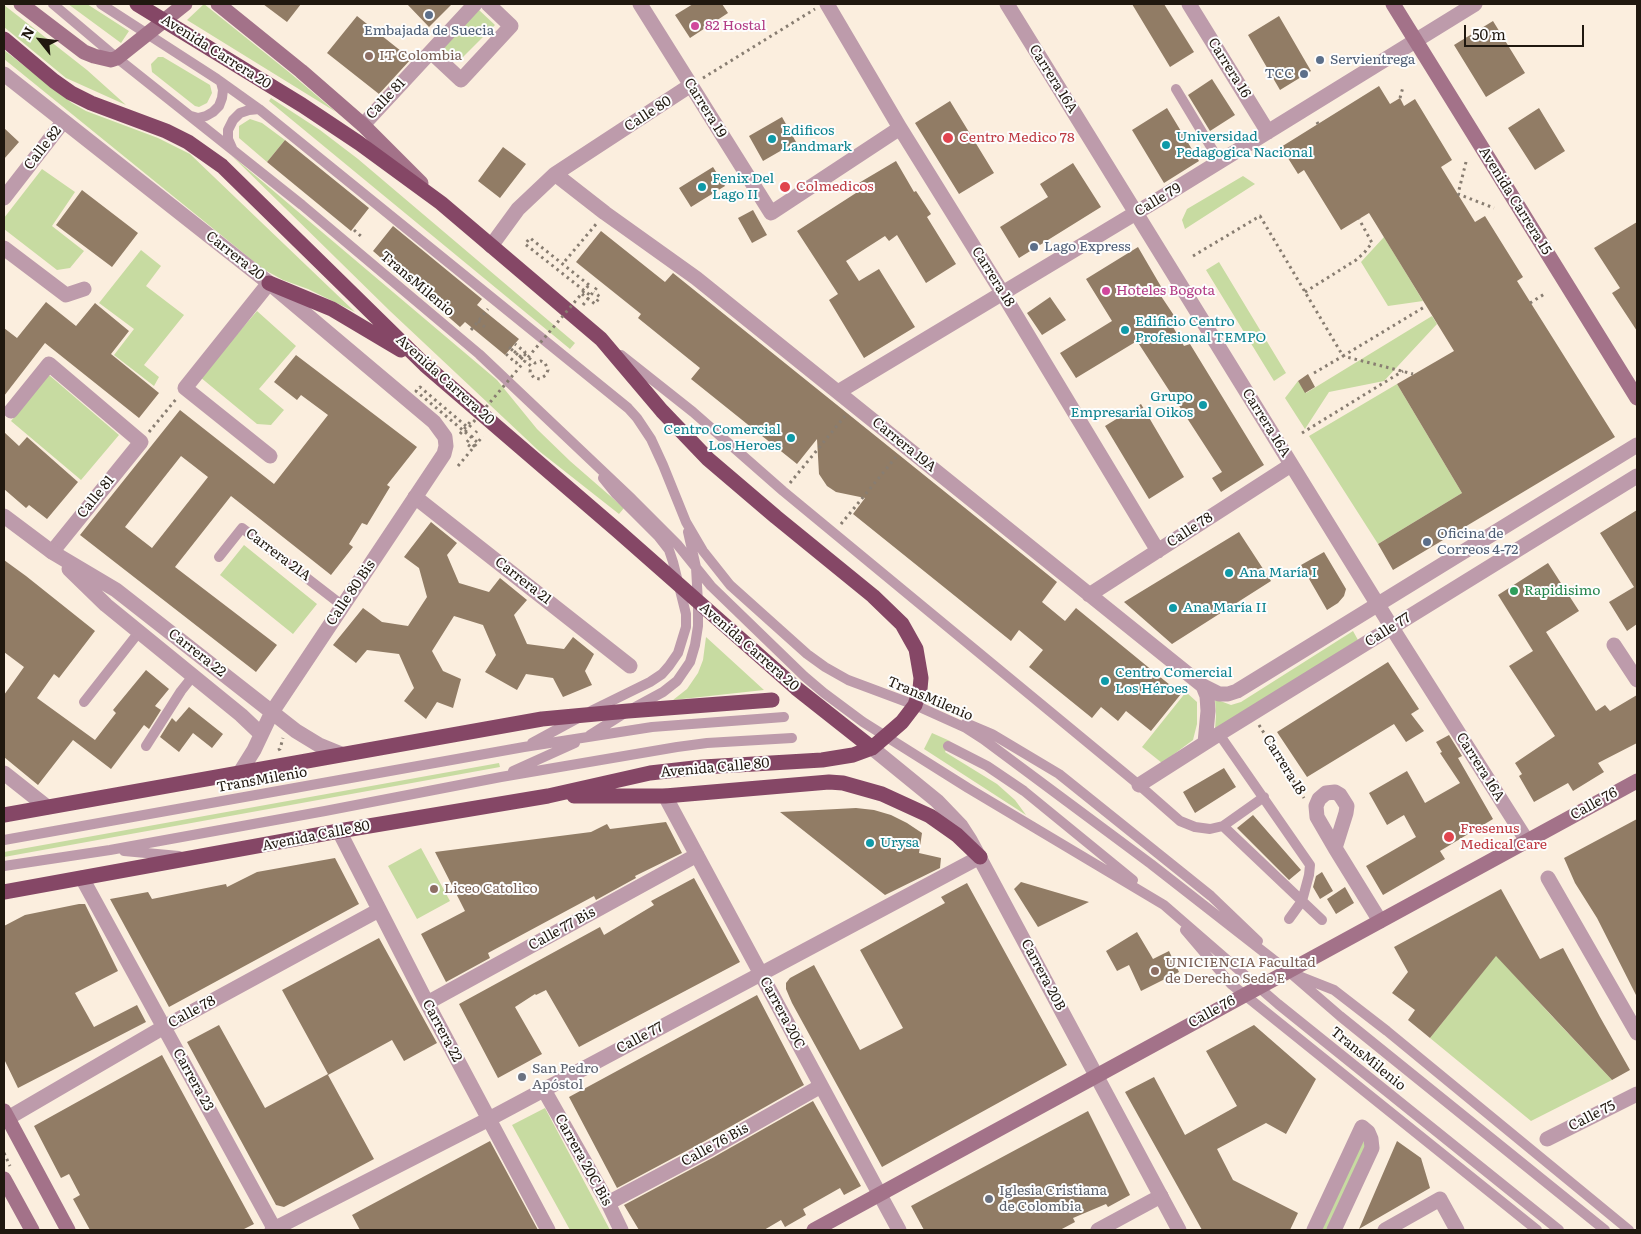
<!DOCTYPE html>
<html>
<head>
<meta charset="utf-8">
<style>
	body { margin:0 }
	#map { position:relative; width:1641px; height:1234px; overflow:hidden; background:#fbeede; font-family:Literata,serif }
	canvas { display:block }
	.frame { position:absolute; inset:0; border:5px solid #20180f; pointer-events:none }
	.north { position:absolute; left:15px; top:15px; width:50px; height:50px; -webkit-text-stroke:4px #fdfdfd; paint-order:stroke; rotate:299deg; font-size:14px; font-weight:700; line-height:20px; text-align:center; color:#20180f }
	.north::after { content:''; display:block; margin:auto; width:18px; height:22px; background:#20180f; clip-path:polygon(50% 0,100% 100%,50% 72%,0 100%) }
	.scale { position:absolute; left:1464px; top:25px; width:120px; height:22px; box-sizing:border-box; border:2px solid #20180f; border-top:0; padding-left:6px; font-size:15px; line-height:18px; white-space:nowrap; color:#20180f; -webkit-text-stroke:4px #fdfdfd; paint-order:stroke }
</style>
</head>
<body>
<div id="map">
<canvas width="1641" height="1234"></canvas>
<div class="frame"></div>
<div class="north">N</div>
<div class="scale">50 m</div>
</div>
<script>
const c = document.querySelector('canvas').getContext('2d');
c.lineJoin = 'round';
function fillPath(path, color) {
  c.fillStyle = color;
  c.fill(path, 'evenodd');
}
function toPath(rows) {
  const path = new Path2D();
  for (const r of rows) {
    path.moveTo(r[0], r[1]);
    for (let i = 2; i < r.length; i += 2) path.lineTo(r[i], r[i + 1]);
  }
  return path;
}
function stroke(path, color, width, dash) {
  c.strokeStyle = color;
  c.lineWidth = width;
  c.lineCap = dash ? 'butt' : 'round';
  c.setLineDash(dash || []);
  c.stroke(path);
}
function write(font, color, halo, rows, align = 'center') {
  c.font = font + ' Literata,serif';
  c.lineWidth = 4;
  c.setLineDash([]);
  c.textBaseline = 'middle';
  c.strokeStyle = halo;
  c.fillStyle = color;
  for (const [text, x, y, turn = 0] of rows) {
    c.save();
    c.translate(x, y);
    c.rotate((+turn || 0) * Math.PI / 180);
    c.textAlign = isNaN(turn) ? turn : align;
    if (halo) c.strokeText(text, 0, 0);
    c.fillText(text, 0, 0);
    c.restore();
  }
}
const green = toPath([
	[68,4,87,4,129,31,121,43],
	[204,4,290,73,336,112,187,20],
	[4,5,87,70,126,105,66,78,4,27],
	[479,10,495,25,458,62,443,47],
	[4,50,72,103,86,111,158,138,190,154,355,312,308,289,283,280,263,269,4,59],
	[158,57,163,57,210,85,212,93,207,103,199,107,195,106,152,72,151,64],
	[271,98,320,130,358,159,575,343,570,349,269,101],
	[250,119,262,123,285,140,267,162,239,138,239,126],
	[231,155,497,380,537,429,570,461,624,508,619,514,539,451,390,311],
	[42,169,75,192,52,226,84,251,70,268,57,270,4,229,4,218],
	[1243,176,1255,184,1185,229,1182,220,1187,209],
	[1384,237,1423,301,1388,306,1361,262],
	[141,250,161,266,146,286,184,315,144,365,159,377,154,386,114,355,134,329,99,303],
	[1219,262,1286,373,1274,381,1206,270],
	[257,311,296,346,259,389,284,410,271,425,257,424,200,377],
	[1432,316,1437,324,1384,381,1329,392,1305,429,1285,398,1298,381,1306,393],
	[49,375,119,435,81,480,11,421],
	[1397,384,1462,493,1378,544,1309,436],
	[244,545,317,604,293,634,220,575],
	[1353,631,1358,640,1215,730,1216,715,1215,699,1231,705,1241,702],
	[706,637,764,690,673,700,687,689,698,673,703,660],
	[1186,692,1197,702,1197,724,1193,740,1162,763,1142,747],
	[932,733,950,741,945,752,997,784,1015,800,1026,815,924,749],
	[499,763,500,767,4,857,4,852],
	[421,848,450,901,417,919,388,866],
	[1496,955,1549,1013,1612,1080,1531,1121,1430,1038],
	[545,1108,610,1230,570,1230,512,1125],
	[1363,1139,1366,1150,1328,1230,1320,1230]
]);
const building = toPath([
	[263,4,301,4,287,22],
	[407,4,452,4,429,27],
	[693,4,722,4,728,13,690,38,675,15],
	[1132,4,1164,4,1194,52,1170,67],
	[357,16,411,59,379,94,327,53],
	[1279,16,1311,71,1280,90,1248,35],
	[1493,21,1525,73,1486,97,1454,45],
	[1212,79,1235,115,1210,131,1188,95],
	[1379,86,1390,104,1400,98,1404,106,1415,99,1452,160,1441,167,1475,222,1485,216,1523,277,1517,281,1615,437,1393,570,1378,544,1462,493,1397,384,1454,351,1369,213,1341,230,1304,170,1298,174,1281,147],
	[950,101,994,173,959,194,915,123],
	[1167,108,1199,161,1164,183,1132,130],
	[1539,108,1565,151,1535,170,1508,128],
	[782,117,796,142,763,161,749,136],
	[4,128,19,142,4,159],
	[285,140,369,208,351,231,267,162],
	[503,147,526,164,500,198,478,181],
	[896,161,914,192,916,191,931,214,927,217,956,264,926,283,897,235,889,241,885,236,846,261,859,281,879,269,915,327,864,358,829,300,838,294,797,231,856,193,852,187],
	[1073,163,1101,207,1019,258,1000,227,1048,197,1040,184],
	[713,167,725,186,691,207,679,188],
	[82,190,138,233,112,267,56,225],
	[753,210,767,235,752,243,738,218],
	[1637,222,1637,331,1612,293,1620,288,1594,248],
	[393,226,482,299,477,305,519,339,505,355,465,322,460,327,373,251],
	[601,231,665,282,673,273,1057,582,1042,602,1065,621,1076,608,1181,694,1151,731,1126,711,1118,721,1101,707,1092,718,1029,667,1043,650,1019,630,1011,641,853,514,865,498,836,492,827,486,819,474,817,439,797,464,691,379,700,368,638,318,641,314,576,262],
	[1138,247,1163,290,1159,293,1175,317,1169,320,1184,346,1190,344,1264,465,1221,492,1212,478,1222,472,1137,341,1076,378,1060,353,1112,321,1086,279],
	[1050,297,1066,320,1042,335,1027,313],
	[46,302,76,326,95,303,129,331,111,354,159,393,139,418,45,343,4,396,4,328,17,338],
	[296,355,417,447,387,485,390,487,367,525,362,523,349,544,353,547,331,575,231,496,175,567,277,645,256,672,80,535,180,410,274,484,328,415,301,395,297,400,274,382],
	[181,456,208,477,152,548,125,527],
	[1308,374,1315,387,1305,393,1298,381],
	[1141,404,1184,477,1149,499,1105,426],
	[4,432,19,446,27,437,78,482,47,519,29,505,26,508,4,489],
	[1637,510,1637,624,1627,631,1609,602,1634,587,1600,533],
	[431,522,457,543,447,555,459,583,489,592,500,578,527,600,514,615,527,644,564,649,573,637,594,654,585,671,592,685,563,697,553,678,526,674,517,690,485,672,496,655,483,625,454,616,432,651,443,671,461,679,453,708,437,702,426,719,404,701,414,688,399,654,367,650,356,663,333,645,363,608,382,622,408,626,427,597,419,568,404,557],
	[1239,532,1271,581,1172,644,1124,602],
	[1324,552,1346,589,1344,596,1338,603,1327,610,1301,565],
	[4,560,26,576,95,631,59,678,54,674,37,698,95,740,116,713,113,710,146,670,169,689,155,706,161,710,149,729,144,725,111,769,73,740,38,785,4,757,4,695,24,667,4,652],
	[1548,563,1579,611,1546,632,1596,711,1605,705,1610,711,1637,695,1637,743,1598,763,1604,772,1573,791,1568,783,1534,802,1519,776,1522,774,1515,763,1555,736,1509,666,1533,651,1498,595],
	[1388,662,1419,709,1411,714,1424,731,1406,742,1394,724,1307,777,1277,732],
	[189,707,223,734,212,748,193,733,179,752,160,737,172,718,176,722],
	[1449,735,1462,756,1458,758,1493,819,1440,851,1445,859,1383,895,1366,866,1416,837,1404,815,1387,825,1369,793,1407,771,1425,803,1460,783,1440,753,1442,752,1436,742],
	[1224,768,1236,787,1195,813,1183,792],
	[856,808,874,810,891,815,907,823,922,833,919,853,941,858,940,868,885,895,780,812],
	[1253,815,1301,870,1289,880,1237,828],
	[1637,819,1637,997,1597,918,1575,883,1564,858],
	[666,822,682,853,635,876,636,878,596,900,594,896,488,953,490,958,446,982,421,934,465,911,435,852,591,832,607,824,610,829],
	[335,858,359,904,169,1007,110,899,148,892,152,899,226,884,227,887,257,872],
	[1322,872,1333,891,1320,899,1313,887,1316,876],
	[694,878,740,962,579,1047,546,990,536,995,535,994,515,1007,542,1054,498,1078,459,1004,600,927,604,935,654,905,651,901],
	[1021,882,1089,902,1038,927,1014,889],
	[967,883,1067,1065,882,1167,792,1003,786,989,786,983,790,978,814,965,860,1050,903,1028,860,950,945,903,941,897],
	[1345,887,1354,903,1336,914,1327,899],
	[1501,889,1540,959,1563,948,1600,1017,1630,1070,1612,1080,1496,956,1430,1038,1408,1020,1415,1010,1392,993,1408,972,1394,947],
	[79,904,85,904,118,971,75,993,94,1027,137,1005,146,1022,18,1088,4,1059,4,926,25,915],
	[1137,932,1153,959,1169,951,1179,972,1141,991,1129,965,1117,971,1106,951],
	[379,938,437,1043,404,1061,392,1040,328,1075,374,1159,284,1207,276,1205,187,1042,219,1025,265,1108,328,1074,282,990],
	[757,995,804,1085,705,1141,617,1188,569,1097],
	[1254,1025,1316,1079,1286,1134,1266,1123,1217,1149,1233,1180,1298,1213,1290,1230,1202,1230,1125,1092,1154,1077,1185,1135,1237,1106,1206,1051],
	[162,1055,254,1224,242,1230,90,1230,73,1199,80,1195,69,1174,61,1178,34,1126],
	[813,1101,861,1186,844,1195,840,1188,803,1209,806,1215,785,1227,781,1220,764,1230,639,1230,624,1205,714,1157],
	[1088,1111,1130,1195,1108,1207,1106,1204,1073,1218,1075,1222,1060,1230,924,1230,911,1206],
	[490,1141,538,1230,360,1230,352,1215],
	[1397,1141,1421,1158,1430,1188,1359,1229]
]);
const path = toPath([
	[703,78,815,9],
	[1400,98,1403,87],
	[1317,122,1318,124],
	[1466,162,1458,194,1494,208],
	[354,230,363,238],
	[1193,256,1260,216,1343,356,1426,306],
	[565,261,597,223],
	[589,285,530,238,525,244,591,296],
	[1305,292,1356,260,1364,253,1372,243,1359,219],
	[1530,303,1546,293],
	[583,305,598,286],
	[478,321,486,328],
	[471,330,488,309],
	[509,347,521,357],
	[506,354,516,363,524,354,525,352,515,344],
	[524,354,535,363,541,361,545,363,548,370,546,375,540,379,534,378,530,372,531,366,525,361],
	[1314,373,1343,356,1413,374],
	[149,432,177,398],
	[465,432,477,442,472,448,466,443,477,431],
	[1302,433,1403,371],
	[460,434,470,422],
	[458,466,483,436],
	[790,483,845,416],
	[841,524,896,457],
	[1259,725,1304,798],
	[278,750,280,749,283,738],
	[4,1153,10,1166]
]);
const service = toPath([
	[53,4,117,58,302,205,479,354,632,499,677,544,711,586,804,676,824,693,863,722,968,788,1164,905,1278,1004,1559,1230],
	[101,4,217,79,259,109,628,408,637,418,651,439,663,465,686,522,703,551,730,585,807,654,825,667,848,680,915,705,966,728,983,739,1151,864,1288,971,1340,1016,1605,1230],
	[1176,89,1220,162],
	[191,116,198,118,206,116,213,112,219,106,222,98,223,90,221,82],
	[232,148,228,139,228,130,233,120,240,113,249,110,259,109],
	[621,355,693,412,783,491,1139,785,1180,821,1195,827,1210,829,1223,826,1264,797],
	[219,557,242,528,343,606],
	[84,702,139,632],
	[591,711,650,682,662,674,669,666,678,653,686,627,686,614,673,562,669,550,658,536,616,494,603,478],
	[966,723,992,734,1059,774,1211,896,1258,941],
	[1219,734,1310,865,1309,875,1302,901,1289,919],
	[590,735,628,711,663,692,677,681,690,662,695,645,698,626,698,603,696,567,688,532],
	[532,743,578,718],
	[146,746,181,691,193,676],
	[948,746,987,766,1024,791,1133,880],
	[513,771,575,743],
	[1223,826,1322,920],
	[4,840,524,747,652,727,784,717],
	[124,851,179,856],
	[4,866,110,850,325,811,501,777,677,747,707,743,792,738],
	[1185,930,1231,984,1537,1230],
	[1296,975,1334,990,1387,1031,1629,1230]
]);
const minor = toPath([
	[640,4,771,213,900,128],
	[827,4,900,128,1003,294,1158,551],
	[1007,4,1399,639,1527,841],
	[1189,4,1268,132],
	[431,52,461,80,511,26,488,4],
	[363,125,475,4],
	[555,174,605,213,696,278,1203,686,1207,696,1208,711,1205,743],
	[4,198,63,122],
	[491,246,518,209,555,174,691,85],
	[4,248,66,295,84,289],
	[269,283,185,388,270,456],
	[838,392,1159,199,1475,4],
	[11,411,49,364,141,442,52,552],
	[415,497,630,666],
	[1089,595,1291,465],
	[1614,645,1637,680],
	[1203,686,1219,694,1228,694,1237,691,1637,445],
	[4,773,47,807],
	[1139,785,1219,734,1637,476],
	[665,796,880,1195],
	[339,831,427,1003,548,1230],
	[1335,848,1346,813,1347,806,1340,795,1335,792,1326,793,1319,799,1316,806,1317,817,1335,848,1380,921],
	[82,878,275,1230],
	[1548,878,1637,1033],
	[427,1003,697,855],
	[544,1090,608,1203,621,1230],
	[8,1118,164,1027,379,910],
	[1547,1139,1637,1094],
	[608,1203,710,1149,821,1086],
	[272,1230,489,1119,980,857],
	[1098,1230,1161,1196],
	[1314,1230,1362,1127,1368,1132,1371,1139,1372,1148,1334,1230],
	[1385,1230,1440,1199,1457,1230]
]);
const tertiary = toPath([
	[4,74,269,283,434,422,445,437,446,446,444,454,272,712,254,750,239,774],
	[4,516,52,552,116,590,296,731,319,745,341,754],
	[69,569,106,605,241,715,261,734],
	[872,748,937,801,961,826,970,840,1179,1230],
	[880,1195,899,1230]
]);
const secondary = toPath([
	[21,4,84,52,94,56,111,60,117,58,185,4],
	[218,4,301,71,363,125,421,183],
	[1393,4,1637,398],
	[4,1111,68,1230],
	[4,1179,32,1230],
	[814,1230,1637,781]
]);
const trunk = toPath([
	[4,39,54,81,71,93,91,103,166,131,188,142,222,166,425,365,618,531,796,688,872,748],
	[269,283,332,309,401,350],
	[574,796,665,796,829,782,843,783,882,794,930,816,957,835,980,857],
	[4,815,542,719,628,711,772,700],
	[4,892,339,831,548,796,650,773,703,767,822,760,853,755,872,748,902,722,915,705,920,689,921,678,916,649,902,624,873,596,776,517,708,459,662,411,601,339,441,203,359,143,302,105,137,4]
]);
const pathBridge = toPath([
	[582,294,595,304,600,297,594,292],
	[511,349,525,361],
	[466,426,420,387,416,391,465,432,589,285]
]);
const markers = [
	[429,15,5,"#5c6f8a"],
	[695,26,5,"#d1479c"],
	[369,56,5,"#8d6e63"],
	[1320,60,5,"#5c6f8a"],
	[1304,74,5,"#5c6f8a"],
	[948,138,6,"#e0444e"],
	[772,139,5,"#0f9aa8"],
	[1166,145,5,"#0f9aa8"],
	[702,187,5,"#0f9aa8"],
	[785,187,6,"#e0444e"],
	[1034,247,5,"#5c6f8a"],
	[1106,291,5,"#d1479c"],
	[1125,330,5,"#0f9aa8"],
	[1203,405,5,"#0f9aa8"],
	[791,438,5,"#0f9aa8"],
	[1427,542,5,"#5c6f8a"],
	[1229,573,5,"#0f9aa8"],
	[1514,591,5,"#2e9e5b"],
	[1173,608,5,"#0f9aa8"],
	[1105,681,5,"#0f9aa8"],
	[1449,837,6,"#e0444e"],
	[870,843,5,"#0f9aa8"],
	[434,889,5,"#8d6e63"],
	[1155,971,5,"#8d6e63"],
	[522,1077,5,"#6b7280"],
	[989,1199,5,"#6b7280"]
];
const hotelNames = [
	["82 Hostal",705,26],
	["Hoteles Bogota",1116,291]
];
const serviceNames = [
	["Embajada de Suecia",429,31,"center"],
	["Servientrega",1330,60],
	["TCC",1294,74,"right"],
	["Lago Express",1044,247],
	["Oficina de",1437,534],
	["Correos 4-72",1437,550]
];
const streetNames = [
	["Avenida Carrera 20",216,52,32],
	["Carrera 16",1229,68,58],
	["Carrera 16A",1053,79,58],
	["Calle 81",386,99,-47],
	["Carrera 19",705,108,58],
	["Calle 80",648,114,-33],
	["Calle 82",43,148,-52],
	["Calle 79",1158,200,-31],
	["Avenida Carrera 15",1515,201,58],
	["Carrera 20",235,256,38],
	["Carrera 18",993,277,58],
	["TransMilenio",417,284,40],
	["Avenida Carrera 20",445,380,42],
	["Carrera 16A",1266,423,58],
	["Carrera 19A",904,445,39],
	["Calle 81",96,497,-51],
	["Calle 78",1190,530,-33],
	["Carrera 21A",278,555,37],
	["Carrera 21",523,581,38],
	["Calle 80 Bis",351,593,-56],
	["Calle 77",1388,630,-32],
	["Avenida Carrera 20",749,647,41],
	["Carrera 22",197,653,38],
	["TransMilenio",930,699,23],
	["Carrera 18",1284,765,58],
	["Carrera 16A",1480,767,58],
	["Avenida Calle 80",715,768,-5],
	["TransMilenio",262,780,-10],
	["Calle 76",1594,804,-29],
	["Avenida Calle 80",316,836,-11],
	["Calle 77 Bis",562,929,-29],
	["Carrera 20B",1043,975,62],
	["Calle 78",192,1012,-29],
	["Calle 76",1212,1012,-29],
	["Carrera 20C",782,1013,62],
	["Carrera 22",442,1031,62],
	["Calle 77",640,1038,-28],
	["TransMilenio",1368,1059,39],
	["Carrera 23",193,1080,61],
	["Calle 75",1592,1116,-27],
	["Calle 76 Bis",715,1145,-29],
	["Carrera 20C Bis",583,1160,61]
];
const educationNames = [
	["IT Colombia",379,56],
	["Liceo Catolico",444,889],
	["UNICIENCIA Facultad",1165,963],
	["de Derecho Sede E",1165,979]
];
const cultureNames = [
	["Edificos",782,131],
	["Landmark",782,147],
	["Universidad",1176,137],
	["Pedagogica Nacional",1176,153],
	["Fenix Del",712,179],
	["Lago II",712,195],
	["Edificio Centro",1135,322],
	["Profesional TEMPO",1135,338],
	["Grupo",1193,397,"right"],
	["Empresarial Oikos",1193,413,"right"],
	["Centro Comercial",781,430,"right"],
	["Los Heroes",781,446,"right"],
	["Ana María I",1239,573],
	["Ana María II",1183,608],
	["Centro Comercial",1115,673],
	["Los Héroes",1115,689],
	["Urysa",880,843]
];
const healthNames = [
	["Centro Medico 78",959,138],
	["Colmedicos",796,187],
	["Fresenus",1460,829],
	["Medical Care",1460,845]
];
const leisureNames = [
	["Rapidisimo",1524,591]
];
const worshipNames = [
	["San Pedro",532,1069],
	["Apóstol",532,1085],
	["Iglesia Cristiana",999,1191],
	["de Colombia",999,1207]
];
fillPath(green, '#c7dba1');
fillPath(building, '#917c65');
stroke(path, '#887d71', 3, [2.5, 4]);
stroke(service, '#bd9bab', 10);
stroke(minor, '#bd9bab', 15);
stroke(tertiary, '#bd9bab', 15);
stroke(secondary, '#a37289', 15);
stroke(trunk, '#854766', 15);
stroke(pathBridge, '#887d71', 3, [2.5, 4]);
for (const [x, y, r, color] of markers) {
  const dot = new Path2D();
  dot.arc(x, y, r, 0, 2 * Math.PI);
  c.fillStyle = color;
  c.fill(dot);
  stroke(dot, '#fdfdfd', 2);
}
write('14px', '#b23c85', '#fdfdfd', hotelNames, 'left');
write('14px', '#4e5e75', '#fdfdfd', serviceNames, 'left');
write('14px', '#20180f', '#fdfdfd', streetNames);
write('14px', '#785e54', '#fdfdfd', educationNames, 'left');
write('14px', '#0d838f', '#fdfdfd', cultureNames, 'left');
write('14px', '#be3a42', '#fdfdfd', healthNames, 'left');
write('14px', '#27864d', '#fdfdfd', leisureNames, 'left');
write('14px', '#5b616d', '#fdfdfd', worshipNames, 'left');
</script>
</body>
</html>
